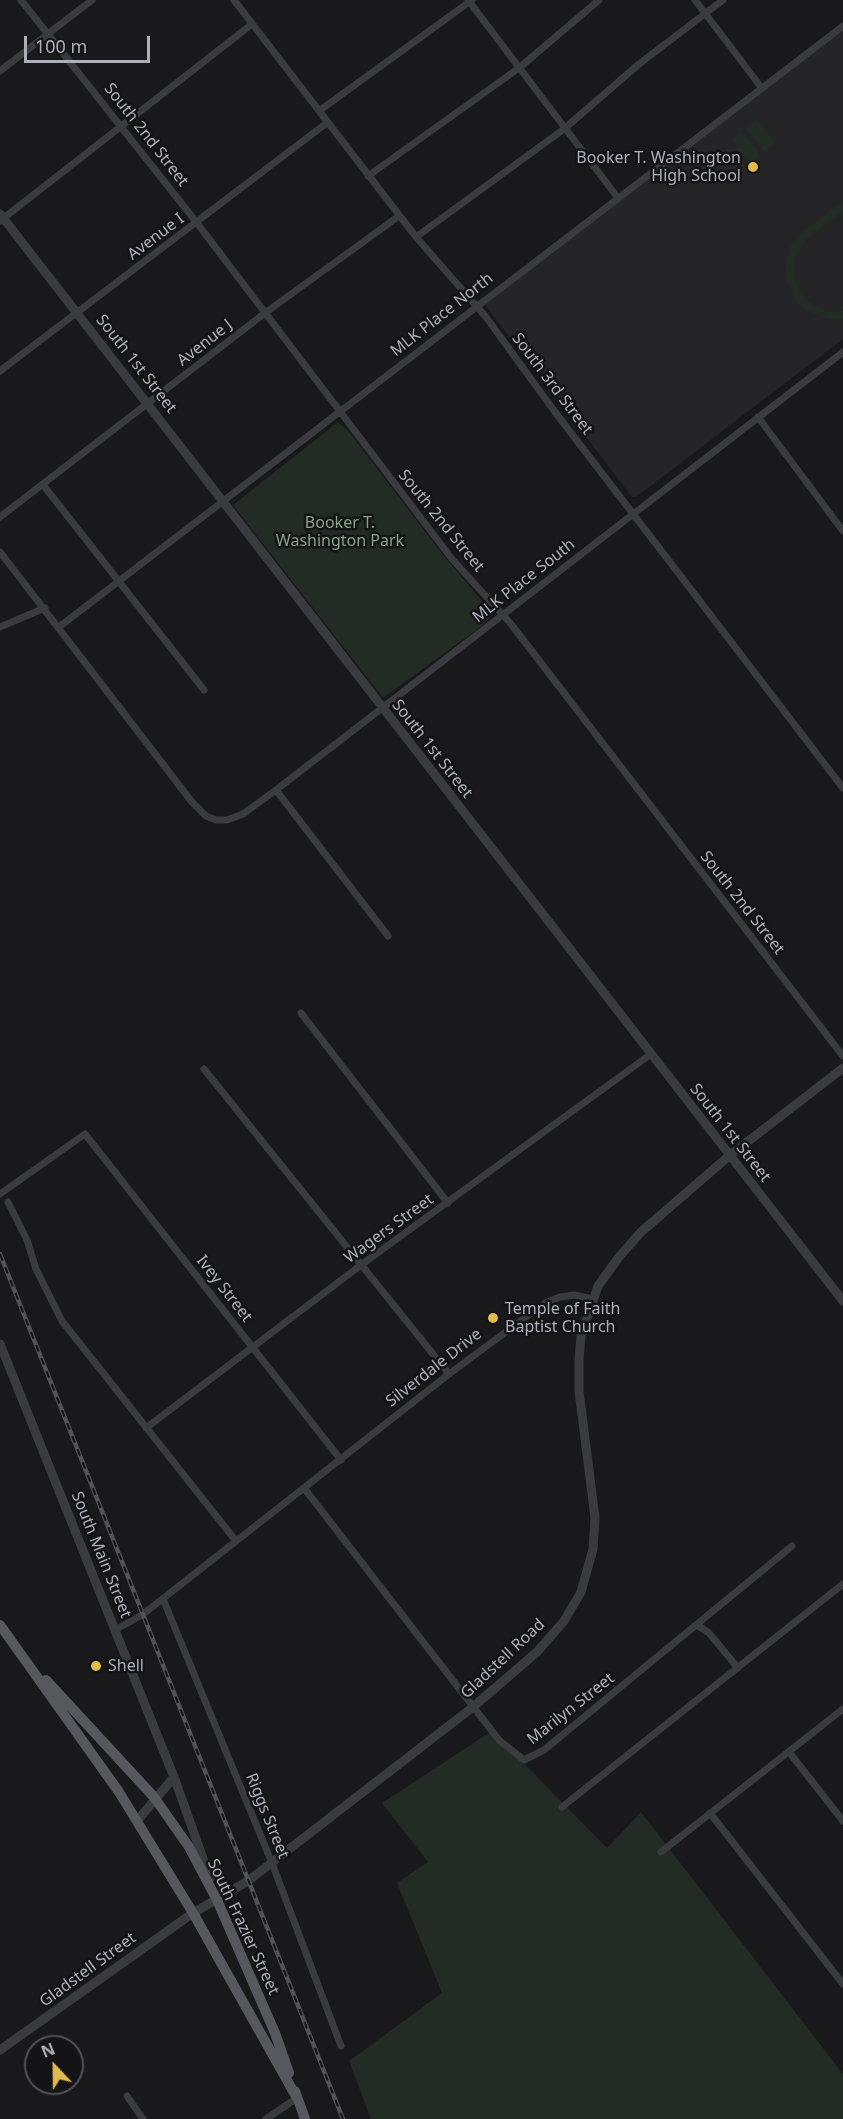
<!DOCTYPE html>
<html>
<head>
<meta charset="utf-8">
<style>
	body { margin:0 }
	#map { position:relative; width:843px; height:2119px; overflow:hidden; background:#19191b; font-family:"Noto Sans",sans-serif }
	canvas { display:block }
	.north { position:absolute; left:24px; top:2035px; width:60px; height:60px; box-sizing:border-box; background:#141416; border:2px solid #515257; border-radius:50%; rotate:338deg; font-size:16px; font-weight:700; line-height:24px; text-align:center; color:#adb0b9 }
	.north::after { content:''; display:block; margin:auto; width:21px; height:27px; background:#e1b84b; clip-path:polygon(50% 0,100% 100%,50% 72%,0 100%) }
	.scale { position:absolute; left:24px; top:36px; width:126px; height:27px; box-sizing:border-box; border:3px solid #adb0b9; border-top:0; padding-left:8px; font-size:18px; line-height:21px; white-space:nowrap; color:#adb0b9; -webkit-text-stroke:4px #141416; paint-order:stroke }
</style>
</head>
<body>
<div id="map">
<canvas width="843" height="2119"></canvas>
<div class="north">N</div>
<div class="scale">100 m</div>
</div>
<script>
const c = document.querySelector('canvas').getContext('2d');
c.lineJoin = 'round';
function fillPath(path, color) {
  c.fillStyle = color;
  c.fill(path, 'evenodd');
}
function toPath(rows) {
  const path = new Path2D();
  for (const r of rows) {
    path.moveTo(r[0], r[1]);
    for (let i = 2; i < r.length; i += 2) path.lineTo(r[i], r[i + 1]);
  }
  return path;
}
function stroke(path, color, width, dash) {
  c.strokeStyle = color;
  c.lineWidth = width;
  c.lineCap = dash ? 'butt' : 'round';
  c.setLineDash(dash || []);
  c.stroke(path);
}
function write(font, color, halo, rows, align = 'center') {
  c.font = font + ' "Noto Sans",sans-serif';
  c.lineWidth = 5;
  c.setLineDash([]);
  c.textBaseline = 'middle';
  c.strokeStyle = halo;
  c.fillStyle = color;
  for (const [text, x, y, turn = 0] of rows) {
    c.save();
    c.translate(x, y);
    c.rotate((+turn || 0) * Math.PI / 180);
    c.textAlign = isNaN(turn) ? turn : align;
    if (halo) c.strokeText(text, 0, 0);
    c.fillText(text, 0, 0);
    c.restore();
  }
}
const built = toPath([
	[843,29,843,339,636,497,632,497,485,305]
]);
const green = toPath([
	[757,119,775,143,764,151,746,128],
	[742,131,760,155,749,163,731,140],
	[843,201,843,211,806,240,798,251,794,263,796,283,806,300,823,310,843,311,843,319,829,319,807,311,795,300,786,278,786,262,790,247,800,234],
	[338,422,349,432,443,555,493,614,483,625,383,698,233,505],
	[492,1731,607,1848,641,1812,843,2074,843,2119,371,2119,349,2061,442,1993,397,1883,428,1862,382,1803]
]);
const minor = toPath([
	[21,0,197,223,452,559,511,624,843,1056],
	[234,0,416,237,486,317,555,412,843,788],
	[468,0,618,198],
	[695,0,761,87],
	[0,71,92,0],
	[319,111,472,0],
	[368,176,519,68,599,0],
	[0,221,252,24],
	[416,237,564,129,639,64,723,0],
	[0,371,328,122],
	[758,417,843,531],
	[44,486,204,690],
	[0,517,265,313,399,216],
	[0,552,192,802,206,816,216,820,227,820,243,814,276,790,843,352],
	[0,627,45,608],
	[59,627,843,26],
	[276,790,388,936],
	[301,1013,448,1203],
	[204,1069,449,1374],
	[0,1194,85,1134,341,1460],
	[8,1202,27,1240,36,1269,62,1321,236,1541],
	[146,1428,361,1265,651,1054],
	[304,1488,499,1740,524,1760,544,1750,792,1546],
	[163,1599,272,1863,341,2046],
	[697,1625,709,1633,738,1668],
	[115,1630,142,1615,449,1374,545,1303,560,1297,574,1295,593,1299],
	[789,1752,843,1821],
	[562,1807,843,1584],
	[710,1813,843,1984],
	[661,1852,843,1709],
	[127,2096,143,2119],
	[266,2119,297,2098]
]);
const tertiary = toPath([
	[0,214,843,1301],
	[0,1344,174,1777,137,1821],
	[174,1777,210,1878],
	[0,2050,193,1913,248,1881,473,1707,537,1652,564,1621,581,1592,593,1549,595,1518,579,1391,579,1360,581,1336,598,1286,619,1257,641,1232,729,1156,843,1068]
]);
const primary = toPath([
	[0,1625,119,1792,193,1913,297,2098],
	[46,1680,154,1797,189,1847,217,1900,275,2033,289,2073],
	[295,2091,305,2119]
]);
const rail = toPath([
	[0,1254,343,2119]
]);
const markers = [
	[753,167,6,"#e1b84b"],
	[493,1318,6,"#e1b84b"],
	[96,1666,6,"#e1b84b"]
];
const streetNames = [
	["South 2nd Street",146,135,52],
	["Avenue I",156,237,-37],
	["MLK Place North",442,315,-38],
	["Avenue J",205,343,-38],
	["South 1st Street",136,364,52],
	["South 3rd Street",552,384,53],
	["South 2nd Street",441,521,51],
	["MLK Place South",524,581,-38],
	["South 1st Street",432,749,52],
	["South 2nd Street",742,903,52],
	["South 1st Street",730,1133,52],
	["Wagers Street",389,1229,-36],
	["Ivey Street",224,1289,52],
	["Silverdale Drive",434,1368,-38],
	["South Main Street",101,1555,68],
	["Gladstell Road",503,1659,-43],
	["Marilyn Street",571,1709,-38],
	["Riggs Street",267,1816,68],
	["South Frazier Street",243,1927,65],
	["Gladstell Street",88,1970,-36]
];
const poiNames = [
	["Booker T. Washington",741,158,"right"],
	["High School",741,176,"right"],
	["Temple of Faith",505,1309],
	["Baptist Church",505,1327],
	["Shell",108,1666]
];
const parkNames = [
	["Booker T.",340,523],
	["Washington Park",340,541]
];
fillPath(built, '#252528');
fillPath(green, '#232b25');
stroke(minor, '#3a3b3f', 7);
stroke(tertiary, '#3a3b3f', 9);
stroke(primary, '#57585e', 10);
stroke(rail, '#525358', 4.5);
stroke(rail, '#141416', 2, [7]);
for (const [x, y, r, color] of markers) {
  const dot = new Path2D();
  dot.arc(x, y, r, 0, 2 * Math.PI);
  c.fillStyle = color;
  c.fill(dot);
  stroke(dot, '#141416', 2);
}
write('16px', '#adb0b9', '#141416', streetNames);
write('16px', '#adb0b9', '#141416', poiNames, 'left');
write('16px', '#86a289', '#141416', parkNames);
</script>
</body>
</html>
